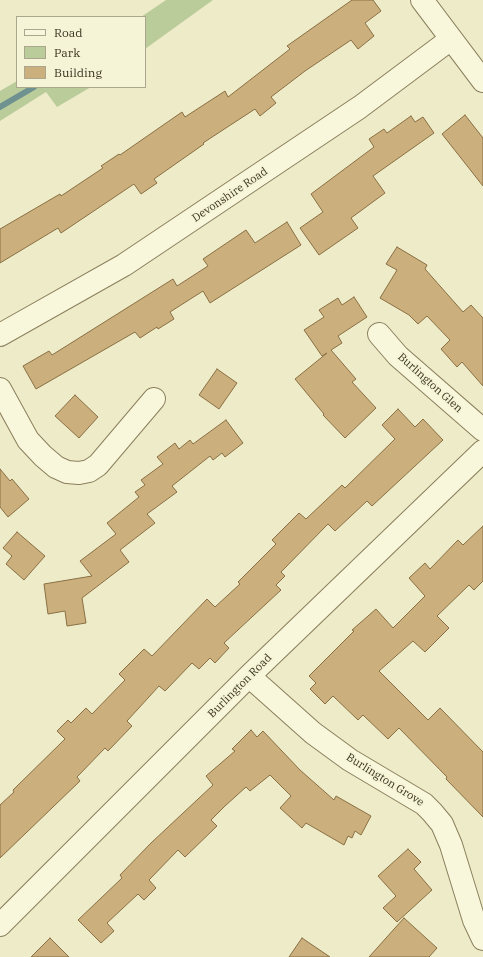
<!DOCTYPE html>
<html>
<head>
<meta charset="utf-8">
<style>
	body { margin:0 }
	#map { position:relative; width:483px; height:957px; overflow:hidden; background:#eeebc8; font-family:"IBM Plex Serif",serif }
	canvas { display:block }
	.legend { position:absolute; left:16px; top:16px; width:130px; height:72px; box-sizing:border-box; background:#f5f4d7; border:1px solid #aba78e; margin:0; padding:5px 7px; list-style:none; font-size:12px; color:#3b3320 }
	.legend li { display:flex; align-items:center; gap:8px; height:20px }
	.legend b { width:20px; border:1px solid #aba78e }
</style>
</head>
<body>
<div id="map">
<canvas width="483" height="957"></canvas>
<ul class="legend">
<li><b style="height:5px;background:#f9f7db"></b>Road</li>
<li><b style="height:11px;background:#bbcc9b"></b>Park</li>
<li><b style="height:11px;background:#cbb07e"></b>Building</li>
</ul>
</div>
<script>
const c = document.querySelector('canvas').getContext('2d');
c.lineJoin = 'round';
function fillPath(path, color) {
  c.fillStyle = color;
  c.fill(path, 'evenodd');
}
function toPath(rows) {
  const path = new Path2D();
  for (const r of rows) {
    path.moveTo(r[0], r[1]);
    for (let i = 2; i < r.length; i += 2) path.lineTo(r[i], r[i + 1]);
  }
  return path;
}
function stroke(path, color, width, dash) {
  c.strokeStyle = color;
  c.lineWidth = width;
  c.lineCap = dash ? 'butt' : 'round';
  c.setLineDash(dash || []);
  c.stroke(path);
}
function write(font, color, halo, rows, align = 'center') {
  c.font = font + ' "IBM Plex Serif",serif';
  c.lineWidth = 4;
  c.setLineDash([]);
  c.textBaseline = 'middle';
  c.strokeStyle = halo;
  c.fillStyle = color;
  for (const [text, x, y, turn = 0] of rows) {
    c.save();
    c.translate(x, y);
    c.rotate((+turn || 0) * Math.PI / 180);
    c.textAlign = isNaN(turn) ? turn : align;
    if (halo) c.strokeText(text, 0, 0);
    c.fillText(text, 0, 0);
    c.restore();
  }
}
const green = toPath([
	[166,0,213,0,145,49,145,17,141,17],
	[17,81,17,87,91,87,57,107,46,92,0,121,0,91]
]);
const stream = toPath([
	[0,107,34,87]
]);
const building = toPath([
	[352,0,373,0,381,11,365,23,374,36,358,49,351,40,305,71,271,97,276,103,260,116,255,109,203,143,204,144,154,179,157,183,141,194,134,184,61,233,58,228,0,263,0,229,60,194,61,196,103,168,101,166,119,154,120,155,182,112,185,117,225,91,228,97,290,49,287,46,352,0],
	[465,115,483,138,483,186,442,134,465,115],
	[411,116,415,122,423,117,434,133,373,176,385,193,351,218,358,228,319,255,300,228,323,212,311,194,374,147,369,139,384,129,387,133,411,116],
	[287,222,301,245,210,303,203,291,170,312,174,319,158,329,157,327,140,338,135,332,36,389,23,366,49,351,52,355,173,279,177,286,208,266,203,259,246,230,255,243,287,222],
	[397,247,427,265,425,269,463,312,471,305,483,318,483,386,462,362,457,367,441,349,450,340,427,316,418,324,409,315,380,298,397,270,386,264,397,247],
	[354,297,367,317,338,336,342,343,331,350,356,379,352,382,376,408,345,438,323,415,324,414,295,379,327,353,322,356,304,330,324,317,319,310,338,298,342,305,354,297],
	[217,369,237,383,219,409,199,395,217,369],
	[75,395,98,417,79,438,55,416,75,395],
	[398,409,415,427,423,419,443,440,372,506,367,501,335,531,328,524,281,572,285,576,276,585,281,590,224,643,229,648,215,663,210,658,199,669,192,663,165,691,159,686,127,721,132,726,108,751,105,748,77,777,80,781,0,858,0,805,14,792,13,790,65,739,57,731,68,720,71,723,86,708,92,714,125,680,119,674,144,649,152,656,207,599,215,607,240,584,238,582,276,544,272,540,299,513,306,519,342,485,345,488,395,439,382,425,398,409],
	[226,420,243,443,225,457,222,453,213,460,210,456,172,486,177,492,147,514,155,523,120,550,129,562,82,598,86,623,67,626,65,611,48,614,44,584,92,576,80,561,116,534,107,523,139,497,135,492,145,485,141,480,163,464,157,457,175,443,179,449,190,440,193,444,226,420],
	[0,469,10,481,12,479,29,499,8,517,0,507,0,469],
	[483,526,483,581,474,590,469,585,437,616,449,628,425,652,413,641,379,671,428,720,440,708,483,752,483,817,446,779,447,777,399,728,388,739,363,715,358,720,333,696,325,704,310,689,316,683,309,676,354,631,352,630,376,609,393,628,425,596,409,578,425,563,430,569,458,540,463,545,483,526],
	[17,532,45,556,24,580,6,564,12,556,3,548,17,532],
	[251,730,257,737,263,731,300,770,334,800,336,796,371,816,361,835,355,831,352,838,348,836,344,845,306,823,302,828,280,808,291,796,270,775,250,791,246,787,225,806,211,820,217,826,185,857,178,850,149,880,156,888,144,900,138,894,107,923,114,931,101,943,78,920,122,878,120,875,151,843,213,785,206,776,235,751,232,749,251,730],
	[408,849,421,862,414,869,432,890,397,922,383,908,396,896,378,876,408,849],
	[404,918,437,948,429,957,369,957,404,918],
	[50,938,69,957,31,957,50,938],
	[302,938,330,957,289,957,302,938]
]);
const minor = toPath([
	[422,0,483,81],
	[379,334,398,356,483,430],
	[0,335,124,265,360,107,451,39],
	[0,389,28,440,43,456,56,467,67,472,79,473,89,471,98,465,154,399],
	[249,676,313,733,350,760,424,804,432,812,442,824,451,845,474,920,483,939],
	[0,925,249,676,483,451]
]);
const streetNames = [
	["Devonshire Road",230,195,-34],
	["Burlington Glen",430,383,42],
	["Burlington Road",240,686,-45],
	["Burlington Grove",385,780,32]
];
fillPath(green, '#bbcc9b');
stroke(stream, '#6f9190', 6);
fillPath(building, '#cbb07e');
stroke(building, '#896f43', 1);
stroke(minor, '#8a7f5d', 24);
stroke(minor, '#f9f7db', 22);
write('11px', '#3b3320', '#f5f4d7', streetNames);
</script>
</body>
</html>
